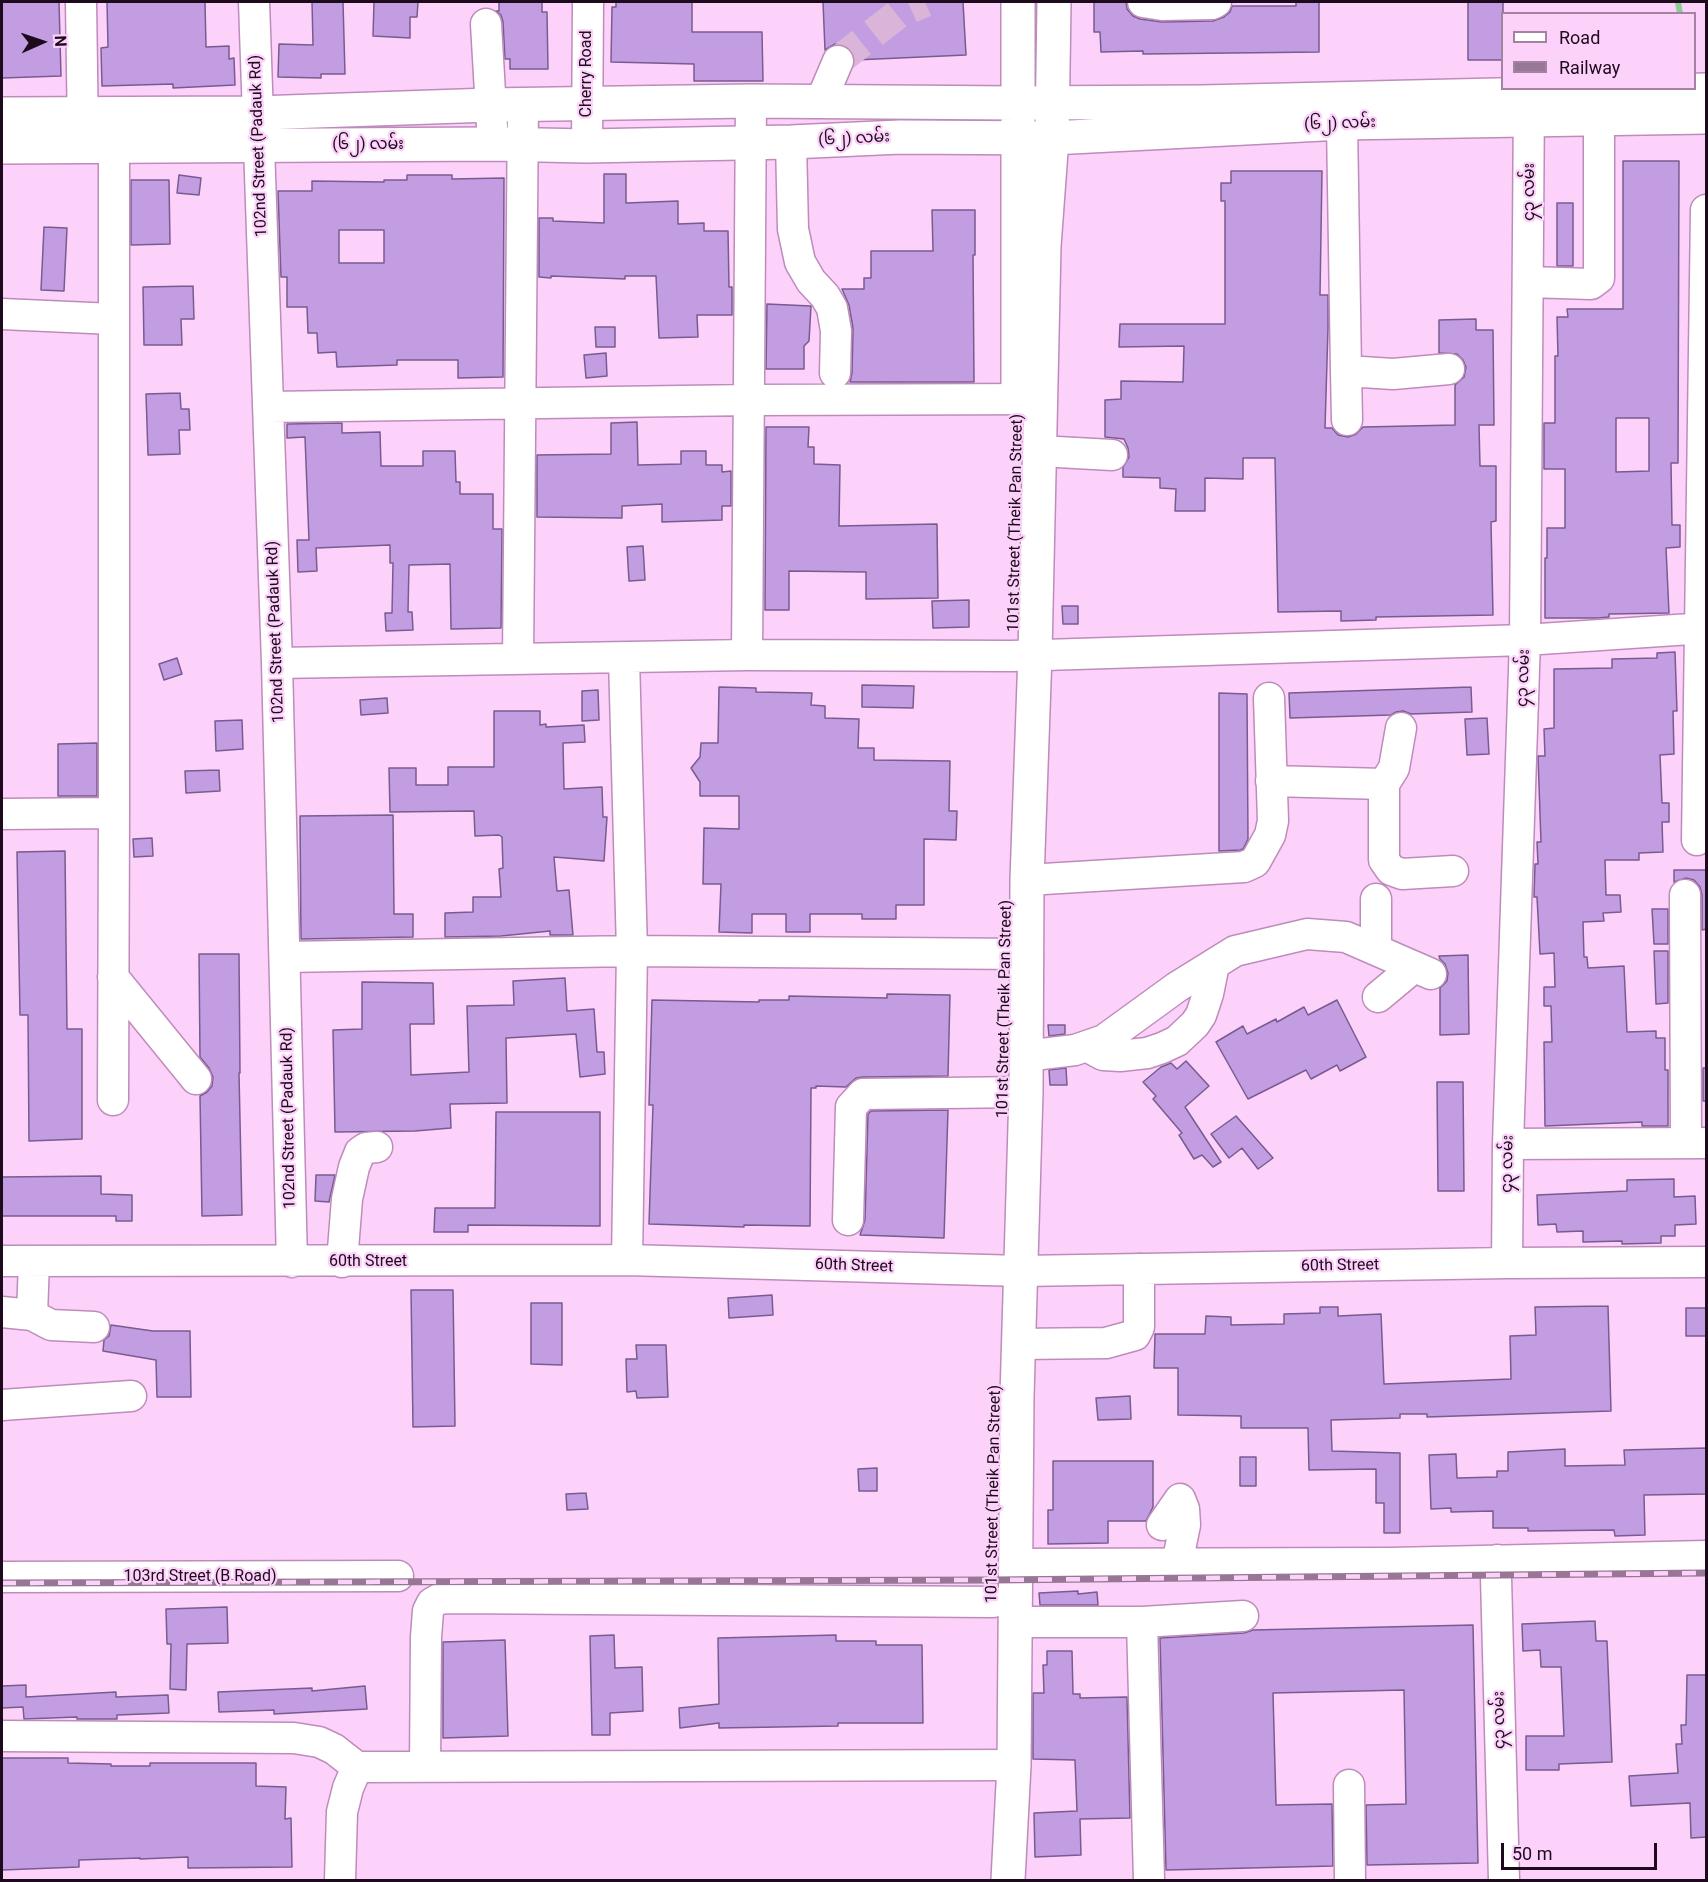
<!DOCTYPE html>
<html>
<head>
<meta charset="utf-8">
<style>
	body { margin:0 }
	#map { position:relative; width:1708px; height:1882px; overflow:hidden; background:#fdd2fa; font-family:Roboto,sans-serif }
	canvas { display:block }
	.frame { position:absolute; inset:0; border:3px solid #1d0b1d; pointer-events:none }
	.legend { position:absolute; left:1501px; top:12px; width:195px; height:78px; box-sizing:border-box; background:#fdd2fa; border:2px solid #a382a2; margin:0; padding:8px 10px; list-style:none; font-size:18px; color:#1d0b1d }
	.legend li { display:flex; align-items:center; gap:12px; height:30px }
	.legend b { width:30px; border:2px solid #a382a2 }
	.north { position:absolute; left:12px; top:12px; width:60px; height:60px; -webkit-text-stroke:4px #fdd2fa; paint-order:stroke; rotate:87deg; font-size:16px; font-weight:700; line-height:24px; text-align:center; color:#1d0b1d }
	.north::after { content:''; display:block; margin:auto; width:21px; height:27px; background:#1d0b1d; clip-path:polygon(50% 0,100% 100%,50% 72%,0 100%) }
	.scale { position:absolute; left:1501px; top:1843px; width:156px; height:27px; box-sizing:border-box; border:3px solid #1d0b1d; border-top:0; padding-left:8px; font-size:18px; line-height:21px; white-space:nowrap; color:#1d0b1d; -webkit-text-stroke:4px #fdd2fa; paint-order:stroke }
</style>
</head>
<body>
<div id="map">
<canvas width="1708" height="1882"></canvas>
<div class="frame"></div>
<ul class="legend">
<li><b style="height:8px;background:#fff"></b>Road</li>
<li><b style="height:8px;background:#977795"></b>Railway</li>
</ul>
<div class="north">N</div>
<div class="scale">50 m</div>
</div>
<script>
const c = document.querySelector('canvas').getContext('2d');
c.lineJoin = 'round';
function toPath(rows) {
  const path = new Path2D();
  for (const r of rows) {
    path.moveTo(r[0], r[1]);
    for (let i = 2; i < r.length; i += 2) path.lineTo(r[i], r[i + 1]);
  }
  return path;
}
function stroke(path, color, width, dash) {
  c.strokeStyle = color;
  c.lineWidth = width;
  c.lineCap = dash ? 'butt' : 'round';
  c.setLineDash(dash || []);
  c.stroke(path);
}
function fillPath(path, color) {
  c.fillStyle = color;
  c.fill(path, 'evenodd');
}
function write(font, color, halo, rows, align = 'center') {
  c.font = font + ' Roboto,"Noto Sans Myanmar",sans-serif';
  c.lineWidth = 4.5;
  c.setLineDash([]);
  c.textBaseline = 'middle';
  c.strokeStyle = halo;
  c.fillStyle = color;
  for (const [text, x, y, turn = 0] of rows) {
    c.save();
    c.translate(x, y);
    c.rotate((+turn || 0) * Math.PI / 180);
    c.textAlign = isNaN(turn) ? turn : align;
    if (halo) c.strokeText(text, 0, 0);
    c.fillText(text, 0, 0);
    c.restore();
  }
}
const stream = toPath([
	[1678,2,1680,14]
]);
const building = toPath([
	[2,2,59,2,61,76,2,78,2,2],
	[107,2,205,2,206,47,229,46,229,59,234,58,235,85,173,88,173,84,102,86,101,48,108,47,107,2],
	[312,2,343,2,345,74,321,74,321,78,278,77,279,44,313,45,312,2],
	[374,2,418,2,417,17,410,17,410,38,373,36,374,2],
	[499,2,542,2,542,12,547,12,548,69,510,69,510,59,505,59,503,22,501,15,496,11,499,11,499,2],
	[616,2,692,2,692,32,762,32,763,81,694,81,694,64,611,62,612,7,616,7,616,2],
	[823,2,963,2,966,55,855,60,852,51,844,45,835,44,825,50,823,2],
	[1094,2,1126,2,1127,9,1133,16,1140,19,1162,22,1213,21,1224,17,1230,12,1232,6,1296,6,1296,2,1319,2,1319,52,1143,54,1143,51,1101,52,1100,32,1094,32,1094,2],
	[1468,2,1503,2,1503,60,1468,60,1468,2],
	[1623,161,1679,161,1678,463,1671,463,1672,525,1680,525,1680,547,1666,548,1669,613,1609,614,1609,617,1598,618,1545,618,1545,558,1547,558,1547,528,1565,528,1565,469,1544,469,1544,423,1555,423,1555,356,1558,356,1557,317,1568,317,1567,309,1623,309,1623,161],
	[1616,418,1649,418,1649,471,1616,472,1616,418],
	[1231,171,1322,171,1320,295,1328,295,1328,328,1325,428,1332,428,1338,435,1348,437,1356,434,1363,427,1455,425,1455,385,1464,377,1466,367,1463,360,1457,354,1439,353,1439,320,1476,319,1476,330,1493,330,1494,425,1479,425,1480,466,1496,466,1496,521,1491,522,1493,615,1376,617,1376,620,1341,621,1341,611,1278,612,1275,458,1243,458,1243,479,1205,478,1205,511,1175,511,1176,489,1160,488,1160,478,1123,477,1123,467,1129,457,1128,448,1124,439,1105,437,1105,400,1121,399,1121,381,1183,382,1184,346,1119,347,1120,324,1225,324,1225,201,1221,201,1221,183,1231,183,1231,171],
	[604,174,626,174,626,203,678,201,678,224,704,223,704,231,728,231,729,287,732,287,732,315,697,315,698,337,659,338,656,276,625,276,625,279,551,276,551,278,539,277,539,218,553,218,553,221,604,223,604,174],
	[179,175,201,178,199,195,177,193,179,175],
	[407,175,452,175,452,179,504,178,503,377,458,378,458,360,397,360,397,365,337,367,336,352,318,353,317,333,308,333,307,307,287,307,287,277,281,277,278,191,312,191,312,181,384,182,384,180,407,180,407,175],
	[339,230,384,230,384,263,339,263,339,230],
	[131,180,169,180,170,244,131,245,131,180],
	[1557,203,1573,203,1573,266,1557,266,1557,203],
	[932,210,975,210,975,255,973,255,974,382,850,382,852,373,853,328,849,305,842,289,864,289,864,278,871,278,871,251,933,251,932,210],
	[44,227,67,228,64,291,41,290,44,227],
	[193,286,194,319,181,319,182,345,144,345,143,287,193,286],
	[767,304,811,306,809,341,804,346,804,369,766,369,767,304],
	[595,327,615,327,615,347,596,347,595,327],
	[606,353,607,376,586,378,584,355,606,353],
	[180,393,181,409,189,409,190,430,179,430,180,454,148,455,146,394,180,393],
	[637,422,638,465,681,464,681,451,706,451,706,465,722,465,722,472,731,471,731,506,722,506,722,520,662,522,662,504,622,506,622,518,537,517,537,455,611,454,611,423,637,422],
	[342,423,342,433,380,432,381,466,423,466,423,451,455,451,456,482,460,482,460,494,493,494,493,529,502,529,501,628,451,629,450,564,409,565,408,612,412,612,413,630,386,631,385,613,392,613,393,563,390,563,390,545,316,548,317,571,298,572,297,540,309,540,305,437,287,438,287,424,342,423],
	[766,427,809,427,808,447,814,447,814,464,840,465,839,526,937,524,938,598,866,599,866,572,789,571,789,610,765,610,766,427],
	[643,546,645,580,629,581,627,547,643,546],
	[969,600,969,627,933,628,932,601,969,600],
	[1062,606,1078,606,1078,624,1063,624,1062,606],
	[1675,652,1677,711,1673,711,1674,754,1660,755,1662,803,1669,803,1669,822,1662,822,1663,852,1639,853,1639,860,1605,860,1606,895,1620,895,1621,912,1603,913,1604,921,1583,922,1584,957,1587,957,1588,968,1624,966,1627,1032,1656,1031,1656,1038,1665,1038,1665,1070,1668,1070,1668,1126,1642,1126,1642,1122,1545,1126,1544,1042,1552,1042,1551,1006,1544,1006,1544,987,1555,987,1554,953,1540,954,1537,897,1534,897,1535,864,1538,864,1537,842,1541,842,1538,756,1545,756,1544,729,1554,728,1554,669,1612,668,1612,659,1657,658,1657,653,1675,652],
	[177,658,182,674,164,680,159,664,177,658],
	[862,685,914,686,913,708,862,707,862,685],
	[719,687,756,688,756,692,812,693,811,705,825,706,825,718,859,719,858,748,874,748,874,760,950,761,949,811,957,811,956,840,924,839,924,905,896,905,896,919,862,919,862,914,810,914,810,932,786,932,786,914,752,914,752,933,719,932,721,884,703,884,704,828,739,829,739,796,700,796,700,782,691,768,700,757,701,743,718,743,719,687],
	[1471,687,1472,712,1411,714,1403,711,1396,712,1391,715,1290,718,1289,693,1471,687],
	[598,690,599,720,582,721,582,691,598,690],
	[1219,693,1247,694,1248,839,1243,849,1240,850,1219,851,1219,693],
	[387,698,388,713,361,715,360,700,387,698],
	[494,711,540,711,540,725,546,724,546,727,584,725,585,742,563,743,564,789,602,787,603,817,607,817,604,861,554,857,557,891,569,890,573,935,550,935,550,931,501,936,445,937,445,913,473,912,473,897,501,897,499,869,503,868,502,837,499,835,475,836,474,811,390,812,389,768,416,768,416,785,448,785,448,767,494,767,494,711],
	[1487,718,1489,754,1467,755,1465,719,1487,718],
	[242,720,243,749,216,751,215,721,242,720],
	[97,743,97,796,58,796,58,744,97,743],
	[219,770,220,791,186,793,185,771,219,770],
	[393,815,394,914,413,914,413,937,301,939,300,816,393,815],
	[152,838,153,856,134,857,133,839,152,838],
	[65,851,67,1029,82,1029,82,1139,29,1141,28,1015,20,1015,17,852,65,851],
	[1674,870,1707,870,1707,929,1702,930,1702,895,1700,887,1694,880,1686,878,1674,882,1674,870],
	[1652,909,1668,909,1668,944,1654,944,1652,909],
	[1654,951,1668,951,1668,1003,1656,1004,1654,951],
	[199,954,239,954,240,1073,239,1073,242,1215,202,1216,200,1096,207,1092,212,1086,213,1077,209,1068,200,1057,199,954],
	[1468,955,1469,1034,1440,1035,1440,988,1447,981,1448,973,1445,964,1440,959,1439,956,1468,955],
	[565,978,567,1011,594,1009,597,1052,604,1052,605,1074,580,1077,576,1034,506,1038,507,1103,450,1104,451,1128,415,1131,335,1132,333,1030,362,1029,362,982,433,983,434,1024,410,1024,411,1075,469,1072,467,1006,514,1005,513,981,565,978],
	[887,994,950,995,948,1076,863,1077,856,1078,846,1087,816,1086,816,1088,811,1088,810,1226,744,1225,744,1227,649,1224,653,1105,649,1105,652,1000,759,1002,759,1000,789,1000,789,996,887,998,887,994],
	[1337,1000,1366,1057,1340,1071,1337,1065,1311,1079,1306,1070,1248,1099,1216,1042,1243,1026,1247,1034,1276,1019,1277,1022,1304,1007,1308,1015,1337,1000],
	[1048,1025,1065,1025,1065,1034,1049,1036,1048,1025],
	[1186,1061,1209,1086,1185,1107,1221,1162,1213,1167,1202,1155,1194,1159,1179,1135,1182,1133,1153,1099,1156,1096,1143,1082,1161,1067,1171,1063,1177,1069,1186,1061],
	[1066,1068,1067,1085,1050,1085,1049,1070,1066,1068],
	[1703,1068,1707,1068,1707,1101,1703,1101,1703,1068],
	[1437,1082,1463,1082,1464,1191,1438,1191,1437,1082],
	[948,1110,944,1238,860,1235,865,1220,868,1114,871,1111,948,1110],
	[496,1112,600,1112,600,1226,468,1225,468,1232,434,1232,435,1208,495,1208,496,1112],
	[1236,1116,1273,1158,1258,1169,1242,1148,1229,1158,1211,1134,1236,1116],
	[316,1175,335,1175,329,1202,315,1201,316,1175],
	[101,1176,101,1194,132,1195,132,1221,116,1221,116,1216,2,1216,2,1177,101,1176],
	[1674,1179,1674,1197,1695,1196,1696,1224,1675,1225,1675,1236,1661,1236,1661,1243,1622,1244,1622,1241,1583,1242,1583,1231,1557,1232,1556,1224,1538,1225,1537,1195,1627,1191,1627,1180,1674,1179],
	[411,1290,453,1290,455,1426,413,1427,411,1290],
	[772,1295,773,1315,729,1318,728,1298,772,1295],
	[531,1303,562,1303,562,1365,531,1364,531,1303],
	[1608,1306,1611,1411,1427,1417,1427,1414,1400,1414,1400,1418,1331,1420,1332,1451,1400,1453,1400,1533,1384,1533,1384,1503,1376,1503,1376,1469,1309,1470,1308,1428,1241,1428,1241,1416,1178,1415,1178,1368,1154,1368,1155,1334,1205,1334,1206,1316,1231,1317,1231,1325,1284,1324,1284,1314,1320,1313,1320,1307,1338,1307,1338,1316,1381,1314,1384,1384,1511,1379,1510,1336,1536,1335,1535,1307,1608,1306],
	[1686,1308,1707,1308,1707,1336,1686,1336,1686,1308],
	[111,1325,153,1331,190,1331,191,1397,157,1397,156,1360,103,1351,104,1340,109,1336,111,1325],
	[636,1345,666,1345,668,1397,637,1398,636,1391,627,1392,626,1359,637,1359,636,1345],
	[1130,1396,1131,1419,1098,1420,1096,1398,1130,1396],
	[1707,1448,1707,1494,1644,1495,1645,1535,1615,1536,1614,1530,1528,1531,1528,1528,1493,1528,1493,1511,1451,1512,1451,1508,1431,1509,1429,1455,1456,1454,1457,1478,1497,1477,1497,1471,1508,1471,1508,1452,1565,1449,1565,1466,1625,1465,1624,1450,1707,1448],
	[1240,1457,1256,1457,1256,1486,1240,1486,1240,1457],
	[1053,1461,1153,1461,1153,1507,1146,1521,1108,1521,1108,1543,1048,1544,1048,1510,1053,1510,1053,1461],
	[877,1468,877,1491,859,1491,858,1469,877,1468],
	[586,1493,588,1509,567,1510,566,1494,586,1493],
	[1078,1591,1078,1594,1097,1592,1098,1605,1040,1605,1039,1593,1078,1591],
	[227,1607,228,1643,187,1644,186,1690,170,1689,171,1644,167,1644,166,1609,227,1607],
	[1595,1621,1596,1641,1607,1641,1612,1762,1559,1764,1559,1770,1526,1770,1526,1736,1564,1736,1561,1667,1541,1667,1540,1650,1523,1651,1522,1624,1595,1621],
	[1473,1625,1478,1863,1367,1865,1366,1805,1406,1804,1404,1690,1273,1693,1276,1805,1332,1804,1333,1866,1166,1870,1160,1638,1244,1633,1253,1630,1473,1625],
	[614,1635,615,1668,642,1667,643,1711,610,1713,610,1735,592,1735,590,1636,614,1635],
	[836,1635,836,1641,876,1641,876,1645,922,1645,923,1723,838,1723,838,1726,719,1728,719,1723,680,1728,679,1708,719,1704,718,1638,836,1635],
	[505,1640,508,1736,443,1738,443,1642,505,1640],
	[1047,1651,1072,1651,1073,1694,1080,1694,1080,1698,1127,1697,1130,1818,1080,1819,1081,1855,1035,1857,1034,1813,1077,1811,1075,1760,1033,1759,1033,1693,1044,1693,1043,1665,1047,1665,1047,1651],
	[1687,1675,1707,1675,1707,1837,1691,1838,1690,1803,1631,1806,1629,1776,1678,1773,1676,1744,1682,1744,1681,1725,1686,1725,1687,1675],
	[26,1685,26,1697,116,1692,116,1697,168,1695,169,1713,117,1715,117,1719,77,1719,77,1717,24,1719,23,1707,2,1708,2,1686,26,1685],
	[365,1686,367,1709,274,1714,274,1710,219,1712,218,1692,312,1688,312,1691,365,1686],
	[2,1758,68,1758,68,1763,111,1764,111,1766,150,1766,150,1763,256,1763,256,1786,286,1787,285,1819,291,1818,292,1867,188,1868,188,1857,140,1859,140,1858,79,1860,79,1867,2,1870,2,1758]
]);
const minorTunnel = toPath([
	[838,61,898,14,925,2]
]);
const minor = toPath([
	[81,2,83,137],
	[254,2,277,663,292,1262],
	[1143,2,1162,5,1212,4,1216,2],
	[486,24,493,144],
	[821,101,838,61],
	[1342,123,1346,371,1393,374,1449,369],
	[791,142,793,229,800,262,811,281,825,296,832,308,836,331,835,373],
	[587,146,588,2],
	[1529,282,1591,284,1599,278,1599,119],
	[2,314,113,319],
	[1346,371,1347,420],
	[269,407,750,400,1040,399],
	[1039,451,1112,455],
	[747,655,751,101],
	[624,658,632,951,627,1260],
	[518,659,523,104],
	[277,663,747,655,1012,656,1525,640,1706,628],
	[1271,781,1384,784,1394,768,1401,728],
	[1384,784,1384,860,1391,870,1402,874,1453,871],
	[2,814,114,813,114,123],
	[1697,840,1706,210],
	[1027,880,1244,867,1255,862,1270,835,1273,821,1269,698],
	[1685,895,1686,1143],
	[1376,899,1376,950],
	[285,957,632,951,1027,954],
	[113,977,196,1079],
	[1378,997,1414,967],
	[1088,1047,1103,1055,1120,1056,1147,1053,1162,1048,1177,1041,1195,1024,1201,1015,1208,994,1214,964],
	[1025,1056,1075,1050,1104,1040,1177,987,1235,951,1307,934,1346,937,1431,974],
	[113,1100,114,813],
	[1508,1144,1706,1143],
	[848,1220,851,1107,863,1094,1026,1092],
	[2,1261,627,1260,1021,1271,1507,1263,1706,1262],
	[34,1261,32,1315,51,1325,94,1327],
	[342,1262,347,1199,354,1167,360,1152,366,1148,377,1147],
	[1507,1263,1508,1144,1525,640,1529,96],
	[2,1312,32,1315],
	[1018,1344,1106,1343,1135,1335,1139,1327,1139,1269],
	[2,1405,131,1396],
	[1162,1525,1180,1499,1184,1509,1185,1525,1177,1564],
	[1497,1560,1496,1577,1504,1880],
	[1015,1564,1391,1563,1706,1556],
	[2,1577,398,1576],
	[1016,1622,1142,1622,1149,1880],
	[1142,1622,1243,1616],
	[2,1736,294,1738,319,1742,334,1749,357,1767,348,1788,342,1812,340,1880],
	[357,1767,1014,1765],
	[425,1767,426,1637,428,1611,432,1603,439,1599,449,1598,993,1602],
	[1349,1785,1350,1880]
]);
const major = toPath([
	[1018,2,1018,385],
	[2,114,257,113,490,105,751,101,1017,103,1202,102,1706,90],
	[2,147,493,144,587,146,791,142,900,137,1052,138,1342,123,1706,117],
	[1008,1880,1014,1765,1017,1396,1026,1092,1027,880,1035,654,1044,246,1052,138,1054,2]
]);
const rail = toPath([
	[2,1583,993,1580,1706,1573]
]);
const streetNames = [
	["Cherry Road",587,74,-90],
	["(၆၂) လမ်း",1340,124,-2],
	["(၆၂) လမ်း",854,139,-3],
	["(၆၂) လမ်း",368,145],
	["102nd Street (Padauk Rd)",259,146,-92],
	["၄၃ လမ်း",1530,192,-90],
	["101st Street (Theik Pan Street)",1016,523,-89],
	["102nd Street (Padauk Rd)",276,632,-92],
	["၄၃ လမ်း",1524,678,-88],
	["101st Street (Theik Pan Street)",1005,1009,-89],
	["102nd Street (Padauk Rd)",289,1118,-91],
	["၄၃ လမ်း",1508,1164,-89],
	["60th Street",368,1262],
	["60th Street",854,1266,2],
	["60th Street",1340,1266,-1],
	["101st Street (Theik Pan Street)",994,1494,-89],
	["103rd Street (B Road)",200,1577],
	["၄၃ လမ်း",1500,1720,-91]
];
stroke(stream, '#8bcc94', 6);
fillPath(building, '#c29de1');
stroke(building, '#785b90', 1.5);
stroke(minorTunnel, '#dbb4d9', 30, [30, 15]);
stroke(minor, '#be8cbb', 33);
stroke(major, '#be8cbb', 36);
stroke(minor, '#fff', 30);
stroke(major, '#fff', 33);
stroke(rail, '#977795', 7);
stroke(rail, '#fdd2fa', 4.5, [14]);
write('16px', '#1d0b1d', '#fdd2fa', streetNames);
</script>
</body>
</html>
